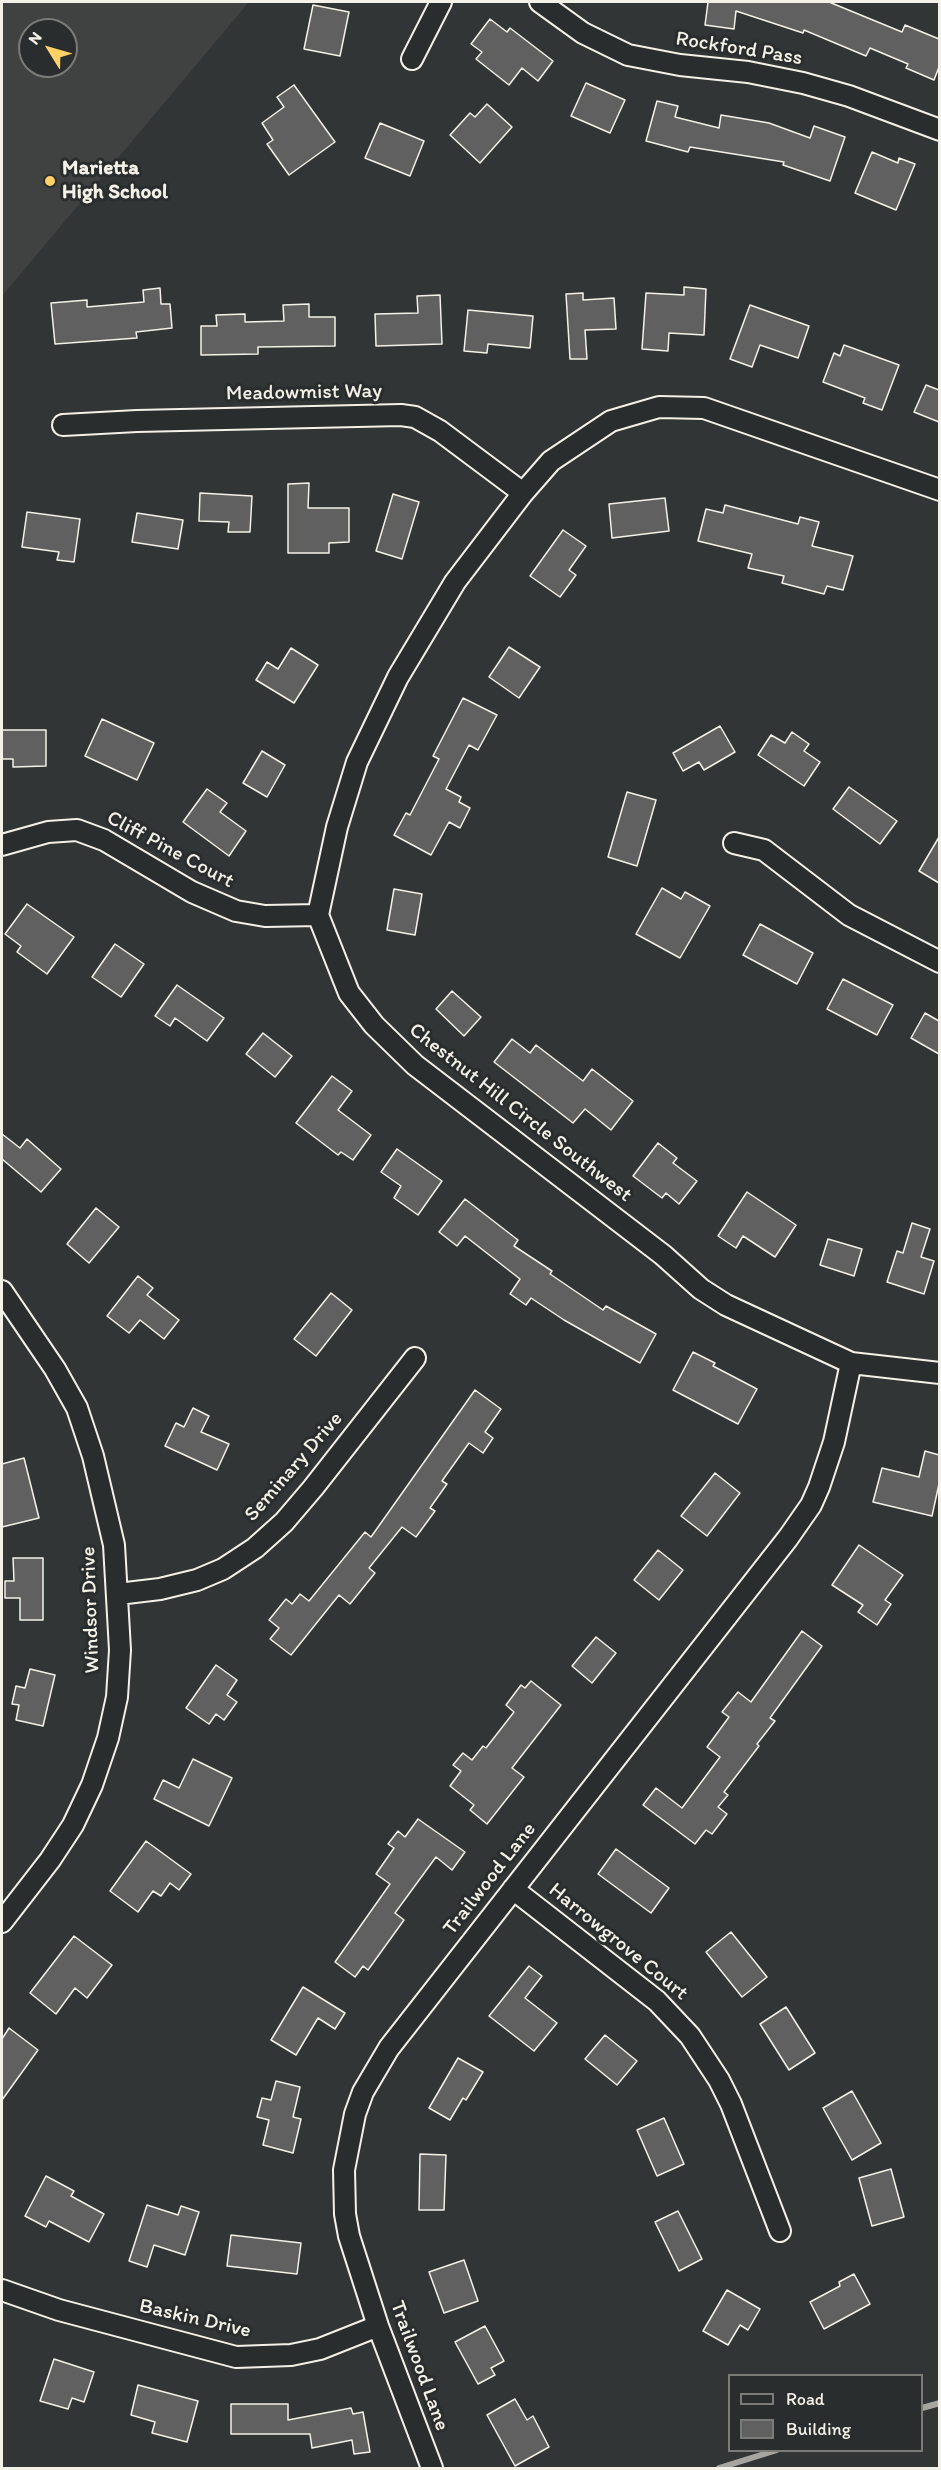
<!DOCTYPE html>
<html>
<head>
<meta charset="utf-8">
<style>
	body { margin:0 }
	#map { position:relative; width:941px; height:2470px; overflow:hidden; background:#323535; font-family:Itim,sans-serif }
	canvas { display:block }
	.frame { position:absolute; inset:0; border:3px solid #f4f1e8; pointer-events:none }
	.legend { position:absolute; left:728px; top:2374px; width:195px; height:78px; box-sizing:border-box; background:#2a2d2e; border:2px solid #7b7b78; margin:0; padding:8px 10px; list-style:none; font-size:18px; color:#f4f1e8 }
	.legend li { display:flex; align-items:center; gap:12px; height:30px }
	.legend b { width:30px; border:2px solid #7b7b78 }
	.north { position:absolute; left:18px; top:18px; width:60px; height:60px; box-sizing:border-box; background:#2a2d2e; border:2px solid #7b7b78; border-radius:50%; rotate:307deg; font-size:16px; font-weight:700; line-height:24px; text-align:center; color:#f4f1e8 }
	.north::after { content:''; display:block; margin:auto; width:21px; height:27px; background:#ffd166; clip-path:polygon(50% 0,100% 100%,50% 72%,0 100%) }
</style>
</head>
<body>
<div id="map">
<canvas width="941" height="2470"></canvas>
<div class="frame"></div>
<ul class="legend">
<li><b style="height:8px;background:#2a2d2e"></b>Road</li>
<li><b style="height:16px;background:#5f605f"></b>Building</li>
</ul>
<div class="north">N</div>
</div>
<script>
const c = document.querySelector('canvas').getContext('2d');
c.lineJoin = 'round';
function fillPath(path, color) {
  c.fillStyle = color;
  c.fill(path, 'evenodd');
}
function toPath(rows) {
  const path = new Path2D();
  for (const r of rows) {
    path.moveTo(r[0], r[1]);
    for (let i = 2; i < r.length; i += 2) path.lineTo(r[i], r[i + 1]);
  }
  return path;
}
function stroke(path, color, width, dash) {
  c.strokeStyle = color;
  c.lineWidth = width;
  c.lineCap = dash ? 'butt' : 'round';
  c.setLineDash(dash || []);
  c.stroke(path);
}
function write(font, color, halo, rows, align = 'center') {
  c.font = font + ' Itim,sans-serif';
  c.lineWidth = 6;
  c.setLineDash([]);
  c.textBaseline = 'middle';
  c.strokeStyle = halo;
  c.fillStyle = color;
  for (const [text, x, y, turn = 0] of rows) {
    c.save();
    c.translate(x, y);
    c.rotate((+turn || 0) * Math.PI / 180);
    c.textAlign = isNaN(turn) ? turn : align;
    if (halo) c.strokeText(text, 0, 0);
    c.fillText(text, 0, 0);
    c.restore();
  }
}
const built = toPath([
	[2,2,249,2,2,296],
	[30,30,66,30,66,66,30,66]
]);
const stream = toPath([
	[922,2408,940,2403],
	[719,2468,777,2450]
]);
const building = toPath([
	[708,2,829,2,902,32,905,25,939,39,939,67,934,80,906,68,908,64,870,48,866,56,804,30,803,33,736,11,734,29,705,25,708,2],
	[313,5,349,12,340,56,304,49,313,5],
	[490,19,507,32,510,28,553,61,538,81,522,68,509,85,476,59,482,52,471,44,490,19],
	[586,83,625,100,610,133,571,116,586,83],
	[294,85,335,142,289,175,267,144,273,140,262,123,284,107,277,97,294,85],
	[657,101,678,106,675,117,719,128,721,115,769,123,810,138,814,126,845,137,830,181,783,165,784,162,690,147,688,152,646,141,657,101],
	[487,104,512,127,480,163,450,135,470,113,475,117,487,104],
	[380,123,424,141,410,176,365,158,380,123],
	[872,152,898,163,899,158,915,164,896,210,855,193,872,152],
	[684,287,706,289,704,335,669,333,668,351,642,349,646,293,684,295,684,287],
	[160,288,161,304,170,304,172,328,136,332,137,338,55,344,51,303,87,300,87,307,144,302,143,290,160,288],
	[583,293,583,300,614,298,616,329,585,330,587,359,570,359,566,294,583,293],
	[440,295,442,344,376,346,375,314,418,313,417,296,440,295],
	[309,304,309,317,335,317,335,346,258,347,258,354,201,355,201,326,217,326,216,315,245,314,245,322,284,321,283,305,309,304],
	[750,305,809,326,798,358,760,345,752,367,730,359,750,305],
	[468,310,533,316,530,348,488,344,487,353,464,351,468,310],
	[844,345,899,365,882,410,863,403,865,398,823,382,834,353,840,356,844,345],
	[926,385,939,390,939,422,914,412,926,385],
	[309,483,308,508,349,508,349,542,329,543,329,553,288,553,288,484,309,483],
	[200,493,252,496,250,532,228,532,229,522,199,521,200,493],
	[393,494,419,502,402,559,376,551,393,494],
	[665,498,669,531,612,538,609,504,665,498],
	[725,505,798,524,800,517,819,522,812,546,853,556,843,590,827,586,824,594,782,583,784,576,748,568,752,554,698,541,706,509,723,513,725,505],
	[27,512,80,519,74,562,57,560,59,552,22,547,27,512],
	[137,513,183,520,178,549,132,542,137,513],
	[563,530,586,546,569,570,576,575,560,597,530,576,563,530],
	[509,647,540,667,519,698,489,677,509,647],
	[291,648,318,665,294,703,256,680,267,662,278,669,291,648],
	[463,698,497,715,478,750,469,745,446,789,461,797,459,802,470,808,460,828,449,822,431,855,394,835,406,813,410,815,439,759,433,756,463,698],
	[102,719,154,743,137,780,85,756,102,719],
	[720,726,735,752,704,770,699,762,683,771,673,753,720,726],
	[2,730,46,730,46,766,13,767,13,759,2,759,2,730],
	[792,732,809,744,804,751,820,762,804,786,758,755,771,735,785,743,792,732],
	[262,751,285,765,267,797,243,783,262,751],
	[849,787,897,821,880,844,833,809,849,787],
	[207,789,227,803,220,812,246,831,229,856,183,822,207,789],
	[627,792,656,800,637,866,608,857,627,792],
	[939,837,939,883,919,871,939,837],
	[662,888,681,899,685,892,710,906,680,958,636,934,662,888],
	[394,889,422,894,415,935,387,930,394,889],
	[27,904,74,937,47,974,17,952,21,946,5,934,27,904],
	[760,924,813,953,797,984,743,955,760,924],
	[115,944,144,964,121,997,92,977,115,944],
	[843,979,893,1005,877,1035,827,1009,843,979],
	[177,985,224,1018,207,1041,175,1018,170,1026,155,1016,177,985],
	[452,991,481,1017,464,1036,436,1009,452,991],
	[925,1013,939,1021,939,1054,911,1038,925,1013],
	[263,1033,292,1056,275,1077,246,1054,263,1033],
	[512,1039,530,1053,536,1045,583,1081,592,1069,633,1101,611,1130,585,1109,573,1123,494,1062,512,1039],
	[332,1076,352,1091,338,1110,371,1135,353,1160,341,1152,338,1155,296,1123,332,1076],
	[2,1134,20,1148,27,1139,61,1169,41,1192,2,1159,2,1134],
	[658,1143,677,1158,673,1163,697,1181,679,1204,666,1193,662,1198,633,1176,658,1143],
	[397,1149,442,1181,418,1215,394,1198,401,1186,381,1172,397,1149],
	[747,1192,796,1225,775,1257,743,1236,736,1248,718,1236,747,1192],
	[465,1199,518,1240,514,1246,552,1271,550,1274,603,1310,606,1306,656,1334,640,1363,564,1320,531,1298,526,1305,510,1294,520,1279,465,1236,457,1246,439,1232,465,1199],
	[96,1208,119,1227,89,1263,67,1244,96,1208],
	[912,1223,930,1229,921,1257,934,1261,924,1294,887,1282,897,1251,903,1253,912,1223],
	[828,1239,862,1249,854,1276,820,1265,828,1239],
	[138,1276,153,1288,147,1295,179,1320,164,1339,140,1320,129,1333,107,1316,138,1276],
	[331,1293,352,1310,316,1356,294,1339,331,1293],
	[693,1352,715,1363,713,1366,757,1389,738,1424,673,1390,693,1352],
	[475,1390,501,1409,485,1432,493,1438,483,1453,469,1443,442,1481,447,1484,430,1508,435,1511,416,1537,402,1527,369,1568,375,1573,350,1604,339,1595,291,1655,270,1639,279,1628,269,1620,286,1599,292,1604,300,1594,309,1601,365,1532,371,1537,475,1390],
	[193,1408,209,1416,201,1432,229,1444,217,1470,165,1446,176,1423,184,1427,193,1408],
	[925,1451,939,1455,939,1484,932,1516,873,1502,882,1468,919,1477,925,1451],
	[24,1458,39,1518,2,1527,2,1464,24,1458],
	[715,1473,740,1493,707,1536,681,1516,715,1473],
	[859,1545,903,1575,885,1600,891,1604,877,1625,858,1612,863,1605,832,1585,859,1545],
	[658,1550,683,1570,659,1600,634,1580,658,1550],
	[13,1558,43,1558,43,1620,20,1620,20,1598,5,1598,5,1581,14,1581,13,1558],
	[802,1631,822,1646,770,1718,775,1721,757,1744,759,1746,724,1792,728,1795,718,1807,727,1814,712,1834,706,1830,695,1844,643,1805,656,1788,682,1808,720,1757,707,1747,729,1717,722,1712,738,1692,751,1702,802,1631],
	[596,1637,616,1653,592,1683,572,1666,596,1637],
	[216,1665,237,1680,227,1695,237,1702,224,1720,216,1714,209,1724,186,1708,216,1665],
	[30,1669,55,1675,43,1726,16,1720,19,1705,12,1704,16,1686,25,1688,30,1669],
	[531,1681,561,1705,512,1768,524,1777,487,1824,470,1810,474,1805,450,1786,461,1771,453,1765,463,1753,472,1760,483,1746,486,1748,514,1712,506,1705,521,1685,525,1688,531,1681],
	[193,1759,232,1778,209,1826,154,1799,163,1780,179,1788,193,1759],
	[418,1819,465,1852,452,1870,436,1857,395,1913,404,1920,368,1970,363,1966,355,1977,335,1962,390,1884,376,1874,394,1848,388,1844,398,1831,405,1837,418,1819],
	[146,1841,191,1874,179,1890,170,1883,161,1896,153,1891,138,1912,110,1891,146,1841],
	[616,1849,669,1888,651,1913,598,1874,616,1849],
	[731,1932,767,1977,742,1997,706,1952,731,1932],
	[74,1936,112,1965,87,1998,75,1988,56,2014,30,1993,74,1936],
	[529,1966,542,1976,525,1998,557,2023,534,2051,489,2016,529,1966],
	[303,1987,345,2013,335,2029,318,2018,296,2055,271,2040,303,1987],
	[786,2007,815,2053,789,2070,760,2024,786,2007],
	[9,2028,38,2050,2,2100,2,2039,9,2028],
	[605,2035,637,2061,617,2085,585,2059,605,2035],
	[458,2058,483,2072,466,2100,463,2098,450,2120,429,2108,458,2058],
	[276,2081,300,2087,293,2117,301,2119,293,2153,263,2145,269,2120,257,2117,262,2098,271,2100,276,2081],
	[852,2091,881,2143,852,2160,823,2108,852,2091],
	[664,2118,684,2164,657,2176,637,2130,664,2118],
	[420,2154,446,2155,444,2210,419,2210,420,2154],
	[891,2169,904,2217,872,2226,859,2178,891,2169],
	[46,2176,74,2191,71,2196,104,2214,89,2242,49,2221,46,2227,25,2216,46,2176],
	[147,2205,178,2215,181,2206,199,2212,185,2255,154,2245,147,2267,129,2261,147,2205],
	[678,2211,702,2259,679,2271,655,2222,678,2211],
	[231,2235,301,2243,297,2274,227,2266,231,2235],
	[464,2260,478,2301,444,2313,429,2272,464,2260],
	[854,2274,870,2304,824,2329,810,2302,840,2286,839,2282,854,2274],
	[727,2290,760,2309,748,2330,740,2325,728,2345,703,2331,727,2290],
	[485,2326,504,2361,491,2368,495,2375,478,2384,455,2342,485,2326],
	[54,2359,94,2372,84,2402,72,2398,68,2409,40,2401,54,2359],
	[138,2385,198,2401,187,2442,152,2433,155,2422,131,2415,138,2385],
	[515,2399,527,2420,533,2416,549,2447,515,2466,487,2415,515,2399],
	[231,2404,288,2404,288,2420,351,2408,353,2414,363,2412,370,2452,354,2454,352,2440,312,2448,310,2434,231,2434,231,2404]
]);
const minor = toPath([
	[540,2,583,33,628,55,680,65,748,72,803,83,849,96,940,130],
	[412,59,441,2],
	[63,425,137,421,401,415,415,417,440,431,523,493],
	[940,490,704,408,659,407,611,421,551,461,523,493,455,582,398,677,357,762,337,827,318,915,349,993,374,1025,415,1065,663,1255,701,1289,726,1305,851,1363,940,1373],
	[734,843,764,850,849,915,940,962],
	[2,845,48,832,77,830,104,840,192,892,236,911,265,916,318,915],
	[2,1291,55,1369,77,1408,93,1456,114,1545,120,1650,117,1697,108,1738,92,1785,73,1825,50,1860,2,1922],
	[118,1594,160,1589,197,1580,223,1569,255,1548,284,1522,313,1488,415,1358],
	[513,1889,657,2001,690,2036,719,2080,731,2104,780,2231],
	[2,2290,59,2310,236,2357,291,2355,320,2349,378,2326],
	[432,2468,378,2326,349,2236,345,2214,344,2170,355,2114,363,2092,389,2048,788,1538,811,1505,819,1487,834,1442,851,1363]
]);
const markers = [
	[50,181,6,"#ffd166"]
];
const streetNames = [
	["Rockford Pass",739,49,9],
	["Meadowmist Way",304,393,-1],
	["Cliff Pine Court",170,850,28],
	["Chestnut Hill Circle Southwest",520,1113,38],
	["Seminary Drive",294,1467,-49],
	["Windsor Drive",91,1610,-92],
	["Trailwood Lane",490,1879,-52],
	["Harrowgrove Court",618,1942,39],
	["Baskin Drive",195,2319,13],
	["Trailwood Lane",419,2366,70]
];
const poiNames = [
	["Marietta",62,169],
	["High School",62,193]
];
fillPath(built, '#404242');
stroke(stream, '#a6a5a0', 6);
fillPath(building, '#5f605f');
stroke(building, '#f4f1e8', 1.5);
stroke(minor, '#f4f1e8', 24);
stroke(minor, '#2a2d2e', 20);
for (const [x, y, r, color] of markers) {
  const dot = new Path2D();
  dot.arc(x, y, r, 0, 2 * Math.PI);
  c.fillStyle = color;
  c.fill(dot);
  stroke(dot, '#2a2d2e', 2);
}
write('21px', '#f4f1e8', '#2a2d2e', streetNames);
write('bold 21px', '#f4f1e8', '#2a2d2e', poiNames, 'left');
</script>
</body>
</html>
